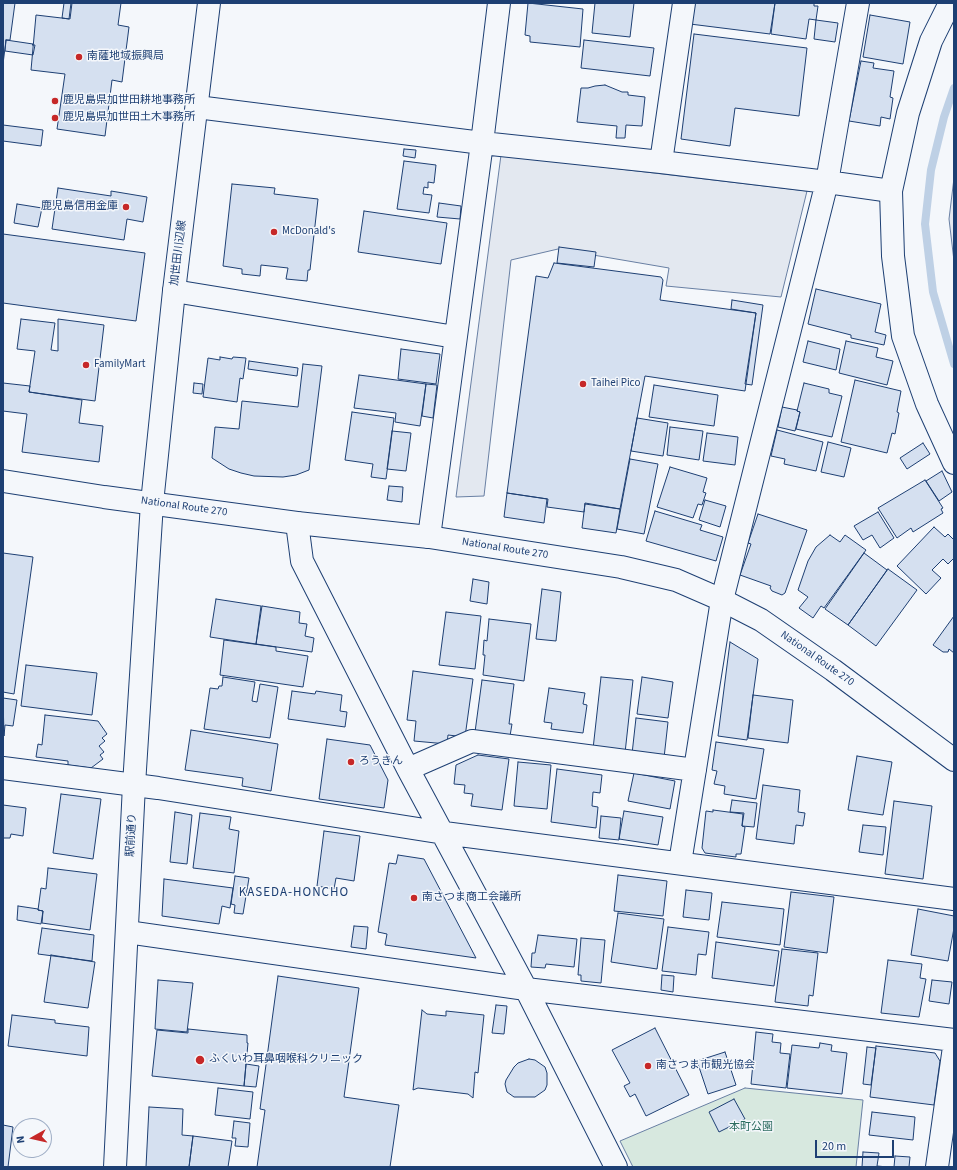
<!DOCTYPE html>
<html>
<head>
<meta charset="utf-8">
<style>
	body { margin:0 }
	#map { position:relative; width:957px; height:1170px; overflow:hidden; background:#f4f7fb; font-family:"Source Sans 3",sans-serif }
	canvas { display:block }
	.frame { position:absolute; inset:0; border:4px solid #1d3f73; pointer-events:none }
	.north { position:absolute; left:12px; top:1118px; width:40px; height:40px; box-sizing:border-box; background:#f4f7fb; border:1px solid #9eadc5; border-radius:50%; rotate:262deg; font-size:11px; font-weight:700; line-height:16px; text-align:center; color:#1d3f73 }
	.north::after { content:''; display:block; margin:auto; width:14px; height:18px; background:#c62828; clip-path:polygon(50% 0,100% 100%,50% 72%,0 100%) }
	.scale { position:absolute; left:815px; top:1140px; width:79px; height:18px; box-sizing:border-box; border:2px solid #1d3f73; border-top:0; padding-left:5px; font-size:12px; line-height:14px; white-space:nowrap; color:#1d3f73; -webkit-text-stroke:3px #f4f7fb; paint-order:stroke }
</style>
</head>
<body>
<div id="map">
<canvas width="957" height="1170"></canvas>
<div class="frame"></div>
<div class="north">N</div>
<div class="scale">20 m</div>
</div>
<script>
const c = document.querySelector('canvas').getContext('2d');
c.lineJoin = 'round';
function fillPath(path, color) {
  c.fillStyle = color;
  c.fill(path, 'evenodd');
}
function toPath(rows) {
  const path = new Path2D();
  for (const r of rows) {
    path.moveTo(r[0], r[1]);
    for (let i = 2; i < r.length; i += 2) path.lineTo(r[i], r[i + 1]);
  }
  return path;
}
function stroke(path, color, width, dash) {
  c.strokeStyle = color;
  c.lineWidth = width;
  c.lineCap = dash ? 'butt' : 'round';
  c.setLineDash(dash || []);
  c.stroke(path);
}
function write(font, color, halo, rows, align = 'center') {
  c.font = font + ' "Source Sans 3","Noto Sans JP",sans-serif';
  c.lineWidth = 3;
  c.setLineDash([]);
  c.textBaseline = 'middle';
  c.strokeStyle = halo;
  c.fillStyle = color;
  for (const [text, x, y, turn = 0] of rows) {
    c.save();
    c.translate(x, y);
    c.rotate((+turn || 0) * Math.PI / 180);
    c.textAlign = isNaN(turn) ? turn : align;
    if (halo) c.strokeText(text, 0, 0);
    c.fillText(text, 0, 0);
    c.restore();
  }
}
const green = toPath([
	[745,1088,863,1100,856,1167,633,1167,620,1141,745,1088]
]);
const parking = toPath([
	[501,155,807,191,781,297,666,286,669,268,558,249,511,260,484,496,456,497,501,155],
	[954,178,954,261,949,219,954,178]
]);
const stream = toPath([
	[954,88,944,117,931,170,925,224,933,292,954,364]
]);
const building = toPath([
	[3,3,15,3,10,40,6,40,3,64,3,3],
	[64,3,71,3,69,19,62,18,64,3],
	[72,3,121,3,118,25,129,27,122,82,112,80,105,136,57,129,65,74,31,70,36,15,70,19,72,3],
	[528,3,583,9,580,47,530,42,530,36,525,35,528,3],
	[595,3,634,3,630,37,592,33,595,3],
	[693,3,775,3,770,34,690,24,693,3],
	[775,3,814,3,814,6,818,6,816,20,809,19,806,39,771,34,775,3],
	[870,15,910,22,903,64,863,57,870,15],
	[816,20,838,23,835,42,814,39,816,20],
	[694,34,807,48,799,116,735,108,730,146,681,139,694,34],
	[6,40,33,44,32,45,35,45,33,55,5,51,6,40],
	[584,40,654,48,650,76,581,68,584,40],
	[861,61,874,63,873,68,894,71,890,97,893,98,890,119,881,117,880,126,849,121,861,61],
	[605,85,622,92,628,92,628,95,645,97,642,126,626,125,625,138,616,138,617,126,577,122,581,88,588,88,595,86,605,85],
	[3,125,43,130,41,146,3,141,3,125],
	[404,149,416,150,415,158,403,156,404,149],
	[404,161,436,165,434,183,428,182,428,188,424,187,423,194,432,195,429,213,397,209,404,161],
	[232,184,275,188,274,194,318,199,310,270,308,270,307,281,286,279,288,268,261,265,260,276,242,274,242,269,223,266,232,184],
	[58,188,111,196,111,191,147,197,143,222,127,219,124,240,52,229,58,188],
	[439,203,461,206,460,219,437,217,439,203],
	[17,204,42,208,38,227,14,223,17,204],
	[364,211,447,223,441,264,358,252,364,211],
	[3,234,145,253,136,321,3,303,3,234],
	[559,247,596,252,594,267,557,263,559,247],
	[554,263,661,277,663,280,660,300,756,313,745,391,645,376,620,509,585,503,584,512,547,507,548,499,507,493,536,276,548,278,554,263],
	[816,289,881,304,875,332,886,335,884,345,851,338,851,335,808,324,816,289],
	[732,300,763,305,752,385,745,384,756,313,731,309,732,300],
	[21,319,55,323,51,350,58,351,58,319,104,325,95,401,29,392,35,351,17,349,21,319],
	[808,341,840,349,836,370,803,362,808,341],
	[846,341,878,348,876,357,893,361,887,385,839,373,846,341],
	[401,349,440,354,436,384,398,379,401,349],
	[220,357,232,359,233,357,246,358,243,379,240,378,237,402,203,397,208,358,220,360,220,357],
	[249,361,298,368,297,376,248,369,249,361],
	[303,364,322,366,309,470,296,475,283,477,254,476,241,473,229,469,212,458,215,427,239,429,242,401,298,407,303,364],
	[359,375,426,384,420,426,395,422,396,413,354,408,359,375],
	[855,380,901,391,897,412,899,413,895,434,892,433,887,453,841,442,855,380],
	[3,383,30,386,29,392,82,400,79,423,103,426,99,462,22,452,27,414,3,411,3,383],
	[194,383,203,384,202,394,193,393,194,383],
	[804,383,829,389,829,393,842,396,832,437,796,429,800,412,797,411,804,383],
	[426,384,437,385,433,418,422,416,426,384],
	[654,385,718,395,714,426,649,417,654,385],
	[782,407,797,410,797,411,800,412,795,431,778,427,782,407],
	[352,412,394,418,386,479,371,477,373,464,345,460,352,412],
	[637,418,668,423,663,456,631,451,637,418],
	[670,427,703,431,699,460,667,455,670,427],
	[777,430,823,442,816,471,784,464,785,459,771,456,777,430],
	[392,431,411,433,406,471,387,469,392,431],
	[707,433,738,437,735,465,703,461,707,433],
	[828,442,851,448,844,477,821,472,828,442],
	[923,443,930,454,907,469,900,458,923,443],
	[630,459,658,464,644,534,617,529,630,459],
	[670,467,707,478,703,492,706,493,702,505,698,504,693,518,657,507,670,467],
	[942,471,952,492,939,501,926,481,942,471],
	[925,480,943,508,941,509,943,513,913,532,911,528,897,538,878,508,925,480],
	[389,486,403,487,402,502,387,500,389,486],
	[507,493,547,499,544,523,504,517,507,493],
	[705,500,726,506,720,527,699,520,705,500],
	[585,504,620,509,616,533,582,528,585,504],
	[655,511,702,525,700,530,723,537,716,561,646,541,655,511],
	[878,512,894,538,880,548,872,535,863,540,854,526,878,512],
	[758,514,807,530,785,593,782,595,772,591,770,588,771,586,740,575,751,544,748,543,758,514],
	[934,527,945,537,948,534,954,540,954,558,948,564,943,559,932,570,941,578,926,594,897,566,934,527],
	[830,535,840,542,845,535,866,550,824,608,821,606,813,618,799,608,808,597,798,590,808,561,816,547,830,535],
	[3,553,33,557,14,694,3,692,3,553],
	[864,553,887,570,848,625,825,609,864,553],
	[888,569,917,590,876,646,848,625,888,569],
	[473,579,489,582,487,604,470,601,473,579],
	[542,589,561,592,556,641,536,639,542,589],
	[216,599,261,606,256,644,210,637,216,599],
	[262,606,300,612,299,623,307,624,305,636,314,638,312,652,256,644,262,606],
	[446,612,481,616,475,669,439,665,446,612],
	[954,616,954,653,949,649,948,652,943,652,933,645,954,616],
	[489,619,531,624,524,681,483,675,485,655,483,655,484,640,487,641,489,619],
	[224,640,276,647,276,651,308,656,303,687,220,675,224,640],
	[730,642,758,659,747,740,718,736,730,642],
	[26,665,97,673,92,715,21,706,26,665],
	[413,671,473,679,465,737,448,735,447,744,414,741,416,721,407,720,413,671],
	[223,677,255,682,252,701,257,702,260,684,278,687,270,738,204,729,210,688,218,689,219,686,222,686,223,677],
	[601,677,633,680,625,753,593,749,601,677],
	[642,677,673,682,668,718,637,714,642,677],
	[482,680,514,684,509,724,512,724,510,736,475,732,482,680],
	[549,688,585,693,583,704,587,705,583,733,551,729,552,723,544,722,549,688],
	[292,691,315,694,316,691,342,695,340,711,347,712,345,727,288,719,292,691],
	[753,695,793,700,788,743,748,738,753,695],
	[3,698,17,700,13,726,5,725,4,736,3,698],
	[45,715,98,721,107,734,102,738,105,741,99,746,104,752,100,755,103,759,91,768,68,765,68,761,36,757,38,744,42,745,45,715],
	[636,718,668,722,664,758,632,754,636,718],
	[191,730,278,744,271,791,242,786,243,778,185,770,191,730],
	[327,739,370,745,388,780,384,808,319,799,327,739],
	[716,742,764,749,756,799,724,794,725,786,714,784,717,771,712,770,716,742],
	[478,755,509,759,502,810,471,806,473,794,464,793,465,785,454,784,456,765,478,755],
	[857,756,892,762,883,815,848,810,857,756],
	[518,762,551,765,547,809,514,806,518,762],
	[557,769,602,775,600,793,593,792,592,806,598,807,596,828,551,822,557,769],
	[634,773,675,781,670,809,628,801,634,773],
	[763,785,800,790,798,812,805,813,803,826,796,825,794,844,756,839,763,785],
	[61,794,101,799,93,859,53,853,61,794],
	[732,800,757,803,754,827,742,826,744,813,730,812,732,800],
	[894,801,932,806,923,879,885,874,894,801],
	[3,805,26,808,23,836,11,834,10,838,3,838,3,805],
	[713,810,743,814,742,826,745,827,741,854,736,854,736,857,705,853,702,848,706,811,713,812,713,810],
	[624,811,663,817,658,845,619,839,624,811],
	[175,812,192,815,187,864,170,862,175,812],
	[200,813,231,817,229,829,239,831,234,873,193,868,200,813],
	[601,816,621,818,619,840,599,838,601,816],
	[863,825,886,827,883,855,859,852,863,825],
	[324,831,360,836,354,881,336,878,334,889,317,886,324,831],
	[398,855,424,859,476,958,385,945,387,934,378,932,389,863,396,864,398,855],
	[48,868,97,874,90,930,42,923,43,911,38,910,41,888,46,889,48,868],
	[618,875,667,881,663,916,614,911,618,875],
	[235,876,249,878,243,914,234,913,235,905,231,904,235,876],
	[164,879,233,888,230,908,222,906,219,924,162,916,164,879],
	[686,890,712,893,709,920,683,917,686,890],
	[791,892,834,897,827,953,784,947,791,892],
	[722,902,784,909,780,945,717,937,722,902],
	[18,906,38,909,38,910,43,911,41,924,17,920,18,906],
	[918,909,954,916,954,928,948,961,911,955,918,909],
	[618,913,664,919,657,969,611,962,618,913],
	[354,926,368,927,366,949,351,947,354,926],
	[668,927,709,932,706,955,698,954,696,975,662,971,668,927],
	[42,928,94,935,92,961,38,954,42,928],
	[538,935,577,939,574,967,546,964,545,968,531,967,532,953,535,953,538,935],
	[581,938,605,940,601,983,581,981,581,975,578,975,581,938],
	[716,942,779,951,774,986,712,978,716,942],
	[782,949,818,953,813,996,809,995,808,1006,775,1002,782,949],
	[51,955,95,962,88,1008,44,1002,51,955],
	[888,960,922,964,920,978,926,979,919,1017,881,1013,888,960],
	[662,975,674,976,673,992,661,990,662,975],
	[278,976,359,988,344,1097,399,1105,390,1167,257,1167,265,1110,260,1109,278,976],
	[158,980,193,983,187,1032,155,1029,158,980],
	[932,980,952,982,949,1004,929,1001,932,980],
	[496,1005,507,1006,504,1034,492,1033,496,1005],
	[422,1010,427,1014,446,1016,446,1011,484,1015,478,1073,475,1072,473,1098,468,1094,418,1088,413,1090,422,1010],
	[12,1015,55,1020,55,1023,89,1027,87,1056,8,1046,12,1015],
	[655,1028,689,1095,646,1116,635,1094,630,1097,624,1086,630,1083,612,1050,655,1028],
	[188,1029,247,1035,247,1043,248,1043,244,1086,152,1076,157,1030,188,1033,188,1029],
	[756,1032,773,1034,772,1042,781,1043,780,1053,790,1054,786,1088,751,1084,756,1032],
	[820,1043,832,1045,831,1051,847,1053,842,1094,787,1088,792,1045,819,1048,820,1043],
	[876,1046,935,1053,940,1061,934,1105,870,1097,876,1046],
	[867,1047,876,1048,871,1085,863,1084,867,1047],
	[725,1052,736,1085,708,1094,697,1061,725,1052],
	[529,1059,535,1060,545,1067,547,1073,547,1085,545,1090,535,1097,514,1097,507,1092,505,1084,506,1080,514,1067,518,1063,529,1059],
	[246,1064,259,1066,256,1087,244,1086,246,1064],
	[218,1088,253,1092,250,1119,215,1115,218,1088],
	[734,1099,745,1119,719,1132,709,1112,734,1099],
	[149,1107,183,1109,182,1135,193,1136,189,1167,146,1167,149,1107],
	[872,1112,915,1117,913,1140,869,1135,872,1112],
	[234,1121,250,1123,248,1147,235,1146,236,1138,232,1138,234,1121],
	[3,1125,13,1127,8,1167,3,1167,3,1125],
	[193,1136,232,1141,228,1167,189,1167,193,1136],
	[863,1152,879,1153,877,1166,888,1167,862,1167,863,1152],
	[895,1156,910,1157,909,1167,894,1167,895,1156]
]);
const minor = toPath([
	[197,107,482,143,661,162,827,182,891,191,908,113,931,41,950,3],
	[661,162,684,3],
	[174,291,455,337],
	[297,523,302,561,408,769,526,989,616,1167],
	[429,537,482,143,499,3],
	[3,768,158,788,444,833,954,899],
	[408,769,472,741,695,770],
	[680,863,722,600,827,182,858,3],
	[127,932,526,989,954,1040],
	[937,1167,954,1047]
]);
const tertiary = toPath([
	[891,191,893,256,903,336,927,404,954,463],
	[115,1167,134,785,152,503]
]);
const primary = toPath([
	[152,503,174,291,209,3]
]);
const trunk = toPath([
	[3,481,104,497,297,523,429,537,621,567,676,580,722,600,761,620,833,670,954,760]
]);
const markers = [
	[79,57,4,"#c62828"],
	[55,101,4,"#c62828"],
	[55,118,4,"#c62828"],
	[126,207,4,"#c62828"],
	[274,232,4,"#c62828"],
	[86,365,4,"#c62828"],
	[583,384,4,"#c62828"],
	[351,762,4,"#c62828"],
	[414,898,4,"#c62828"],
	[200,1060,5,"#c62828"],
	[648,1066,4,"#c62828"]
];
const poiNames = [
	["南薩地域振興局",87,57],
	["鹿児島県加世田耕地事務所",63,101],
	["鹿児島県加世田土木事務所",63,118],
	["鹿児島信用金庫",118,207,"right"],
	["McDonald's",282,232],
	["FamilyMart",94,365],
	["Taihei Pico",591,384],
	["ろうきん",359,762],
	["南さつま商工会議所",422,898],
	["ふくいわ耳鼻咽喉科クリニック",209,1060],
	["南さつま市観光協会",656,1066]
];
const streetNames = [
	["加世田川辺線",179,253,-83],
	["National Route 270",184,507,8],
	["National Route 270",505,549,9],
	["National Route 270",817,659,35],
	["駅前通り",132,835,-87]
];
const parkNames = [
	["本町公園",751,1128]
];
const quarterNames = [
	["KASEDA-HONCHO",294,893]
];
fillPath(green, '#d7e8df');
stroke(green, '#687fa3', 1);
fillPath(parking, '#e3e8f0');
stroke(parking, '#687fa3', 1);
stroke(stream, '#bed0e5', 8);
fillPath(building, '#d5e0f0');
stroke(building, '#1d3f73', 1);
stroke(minor, '#1d3f73', 24);
stroke(tertiary, '#1d3f73', 24);
stroke(primary, '#1d3f73', 24);
stroke(trunk, '#1d3f73', 24);
stroke(minor, '#f4f7fb', 22);
stroke(tertiary, '#f4f7fb', 22);
stroke(primary, '#f4f7fb', 22);
stroke(trunk, '#f4f7fb', 22);
for (const [x, y, r, color] of markers) {
  const dot = new Path2D();
  dot.arc(x, y, r, 0, 2 * Math.PI);
  c.fillStyle = color;
  c.fill(dot);
  stroke(dot, '#f4f7fb', 1.5);
}
write('11px', '#1d3f73', '#f4f7fb', poiNames, 'left');
write('11px', '#1d3f73', '#f4f7fb', streetNames);
write('11px', '#2c6c60', '#f4f7fb', parkNames);
c.letterSpacing = '1px';
write('13px', '#1d3f73', '#f4f7fb', quarterNames);
c.letterSpacing = '0px';
</script>
</body>
</html>
